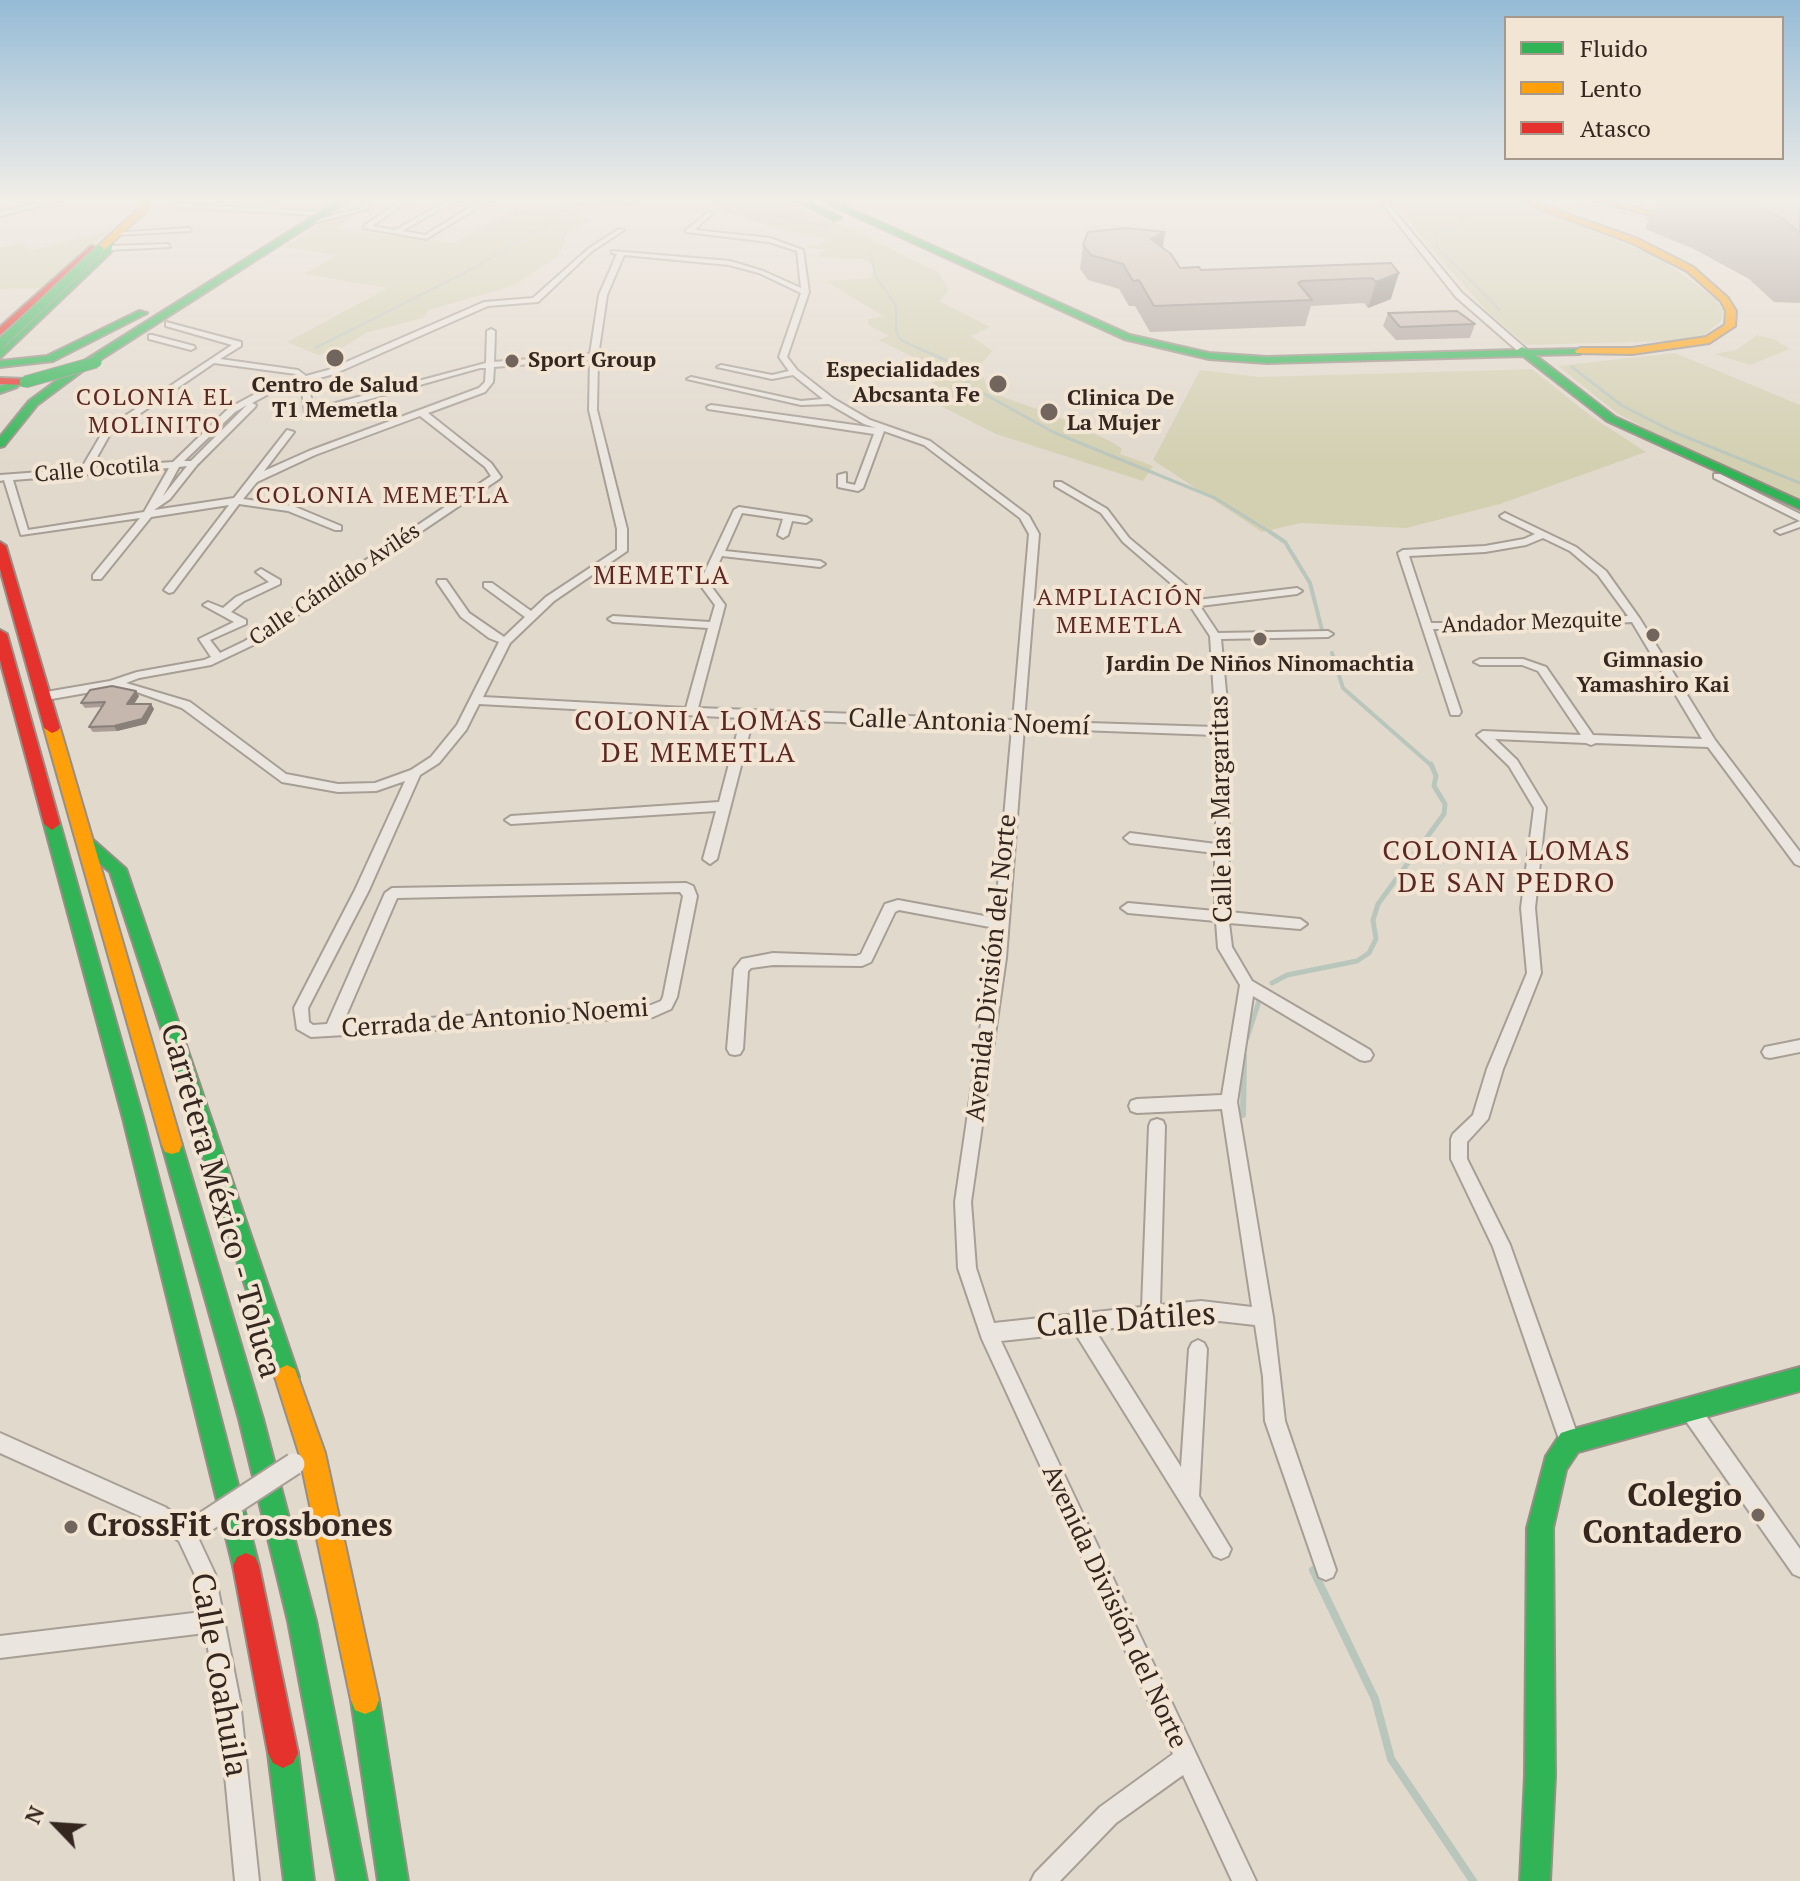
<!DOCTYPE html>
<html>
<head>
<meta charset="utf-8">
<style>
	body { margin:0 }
	#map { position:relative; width:1800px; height:1881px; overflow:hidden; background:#e2d9cd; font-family:"PT Serif",serif }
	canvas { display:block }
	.legend { position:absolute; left:1504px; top:16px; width:280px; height:144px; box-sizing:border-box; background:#f2e5d4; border:2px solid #a6998c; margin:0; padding:10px 14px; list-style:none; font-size:24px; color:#352720 }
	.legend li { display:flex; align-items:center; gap:16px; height:40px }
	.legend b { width:40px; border:2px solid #a6998c }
	.north { position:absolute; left:16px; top:1785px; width:80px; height:80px; -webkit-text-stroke:6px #f2e5d4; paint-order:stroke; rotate:295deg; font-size:22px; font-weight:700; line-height:32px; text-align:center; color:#352720 }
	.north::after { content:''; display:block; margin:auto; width:28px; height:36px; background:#352720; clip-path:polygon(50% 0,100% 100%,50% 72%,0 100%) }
</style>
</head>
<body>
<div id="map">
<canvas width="1800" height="1881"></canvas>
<ul class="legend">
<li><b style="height:10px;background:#30b455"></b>Fluido</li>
<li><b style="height:10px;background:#ff9f0a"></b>Lento</li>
<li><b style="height:10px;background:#e5322d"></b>Atasco</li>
</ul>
<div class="north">N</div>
</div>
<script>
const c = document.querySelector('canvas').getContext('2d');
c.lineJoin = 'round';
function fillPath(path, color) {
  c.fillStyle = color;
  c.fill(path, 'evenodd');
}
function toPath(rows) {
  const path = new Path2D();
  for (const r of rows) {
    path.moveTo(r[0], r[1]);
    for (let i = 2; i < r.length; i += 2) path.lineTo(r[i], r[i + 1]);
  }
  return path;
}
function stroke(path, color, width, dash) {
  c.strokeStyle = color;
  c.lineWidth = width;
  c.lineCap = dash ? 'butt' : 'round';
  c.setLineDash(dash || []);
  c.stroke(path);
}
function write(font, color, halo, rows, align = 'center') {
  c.font = font + ' "PT Serif",serif';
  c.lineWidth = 8;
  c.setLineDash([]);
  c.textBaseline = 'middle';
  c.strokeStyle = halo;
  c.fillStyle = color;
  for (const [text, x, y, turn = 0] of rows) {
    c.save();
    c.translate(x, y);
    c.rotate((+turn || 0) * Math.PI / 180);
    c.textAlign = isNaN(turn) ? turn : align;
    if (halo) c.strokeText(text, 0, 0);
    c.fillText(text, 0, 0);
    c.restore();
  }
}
const green = toPath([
	[564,201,687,201,580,208,577,215,590,220,564,236,566,241,557,257,513,286,429,310,423,318,366,333,342,348,318,355,287,342,388,288,305,274,336,255,285,247,323,222,359,213,336,229,455,243,517,208,540,209],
	[696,201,780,201,848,228,938,272,949,291,939,301,990,327,971,336,993,351,979,366,989,392,1054,415,1114,443,1122,449,1120,454,1153,466,1143,481,996,434,921,396,936,380,932,366,878,340,889,336,868,325,868,319,883,316,826,281,871,278,875,267,864,260,820,257,820,253,827,249,806,248,830,240,771,227,725,211,724,207],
	[1395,201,1517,201,1658,257,1716,299,1723,310,1721,321,1704,335,1671,341,1526,345,1486,310,1428,246],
	[111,230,43,288,0,289,0,248,21,243,32,250],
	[1757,335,1774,339,1790,349,1750,365,1714,354,1736,350],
	[1675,353,1800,405,1800,501,1695,456,1617,413,1558,366],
	[1532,369,1592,417,1646,452,1500,504,1406,528,1301,523,1262,532,1153,460,1200,370,1260,377]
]);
const streamFar5 = toPath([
	[731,201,772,216,826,226],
	[1458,201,1464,223,1460,228,1436,233,1437,247,1500,310],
	[870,251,875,275,896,306,896,332,901,340,922,350],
	[315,348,474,268,586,201]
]);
const streamFar4 = toPath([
	[918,348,957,365,970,386,1053,432,1215,498,1273,534],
	[1572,367,1621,405,1674,432,1800,483]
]);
const streamFar3 = toPath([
	[1270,532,1285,542,1310,583,1322,630],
	[1332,653,1343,688,1432,766]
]);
const streamFar2 = toPath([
	[1272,983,1287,975,1357,961,1369,953,1376,939,1373,920,1378,904,1444,814,1445,804,1434,786,1436,776,1431,764],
	[1247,1038,1259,1001]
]);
const streamFar1 = toPath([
	[1243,1115,1244,1056]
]);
const stream = toPath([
	[1313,1570,1375,1699,1391,1759,1473,1881]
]);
const street = toPath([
	[47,201,59,201,0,216,0,212,47,201],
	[362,201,368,201,368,209,313,223,310,221,359,209,363,207,362,201],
	[400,201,408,201,372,226,395,230,447,201,455,201,402,231,425,235,481,201,487,202,426,239,364,228,364,226,400,201],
	[1380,201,1386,201,1462,293,1525,348,1525,352,1519,352,1456,297,1380,201],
	[176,204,315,211,318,213,315,215,174,207,176,204],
	[710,211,712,214,694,230,770,238,803,250,809,292,787,357,797,370,834,399,870,420,930,441,1029,516,1039,534,1024,721,1216,727,1210,636,1181,592,1123,542,1101,513,1055,486,1055,482,1061,482,1107,509,1129,538,1189,588,1197,600,1297,588,1302,591,1297,594,1200,606,1218,633,1328,631,1333,634,1328,637,1221,639,1228,713,1229,912,1300,919,1307,924,1300,929,1229,923,1232,947,1252,981,1370,1050,1373,1055,1370,1060,1365,1061,1360,1060,1253,996,1237,1102,1273,1317,1285,1421,1336,1570,1333,1577,1326,1580,1319,1577,1265,1421,1263,1377,1255,1325,1201,1319,1095,1330,1181,1467,1189,1349,1192,1343,1198,1340,1204,1343,1207,1349,1199,1496,1231,1549,1228,1556,1221,1559,1214,1556,1075,1333,1001,1341,1256,1881,1232,1881,1183,1775,1116,1823,1060,1881,1031,1881,1035,1873,1100,1807,1173,1754,982,1339,958,1268,955,1202,995,928,899,910,895,912,871,962,862,966,773,965,751,968,748,971,743,1049,740,1054,735,1055,730,1054,727,1049,734,969,742,959,773,953,856,956,861,954,885,904,898,900,995,918,1012,728,753,719,717,859,710,864,703,859,716,811,511,824,505,820,511,816,719,802,741,718,479,704,466,730,439,763,420,775,369,890,308,1008,309,1022,313,1025,327,1024,385,893,392,888,686,883,693,886,697,896,677,997,671,1009,653,1017,311,1037,297,1029,294,1008,355,890,405,781,376,791,338,792,282,782,182,708,137,692,114,688,46,700,40,696,46,692,110,681,137,672,204,660,211,657,199,639,234,622,203,605,208,602,223,608,236,597,269,582,256,572,261,569,280,580,280,584,244,601,231,612,246,620,246,624,210,640,220,653,245,641,491,476,485,467,420,416,315,455,257,482,243,499,293,506,341,526,341,530,335,530,288,511,239,504,173,592,169,593,164,590,229,505,151,517,101,579,93,579,93,575,140,518,21,535,4,480,0,481,0,475,81,469,104,430,232,345,166,326,166,322,241,342,241,346,220,359,298,370,306,376,328,370,484,302,533,298,588,249,619,229,624,230,592,251,538,302,488,306,334,374,308,381,313,409,486,363,487,331,491,329,495,331,494,362,590,354,599,295,617,254,612,253,612,251,730,261,763,271,801,288,797,251,769,242,686,232,686,230,710,211],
	[624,255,729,265,759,273,801,293,779,357,789,371,772,375,721,365,717,367,772,379,793,375,823,399,801,401,691,377,687,379,801,405,829,404,864,424,876,428,711,405,707,407,708,409,874,434,855,485,846,483,846,473,838,475,838,487,858,491,863,488,884,431,924,445,1020,518,1029,534,1013,720,698,708,725,605,711,586,711,580,722,556,820,567,825,564,820,561,725,551,742,513,783,519,778,535,783,538,788,535,792,521,806,523,811,520,806,517,739,507,734,510,701,580,701,586,715,605,710,622,613,616,608,619,613,622,708,628,686,708,483,697,510,643,554,601,627,551,627,529,597,410,598,356,607,295,624,255],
	[590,359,589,410,617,529,617,550,546,597,531,611,492,583,484,583,484,587,525,617,504,637,469,613,446,580,438,580,437,582,461,617,489,638,499,642,457,725,431,757,411,770,375,783,338,784,286,774,190,702,126,683,139,678,211,665,253,645,499,479,501,477,491,463,428,413,485,392,493,382,494,367,590,359],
	[214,363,296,374,299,378,270,386,229,408,173,462,91,468,110,434,214,363],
	[480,368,486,368,485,382,479,388,309,451,264,471,294,432,287,430,234,498,154,510,170,499,197,465,255,407,256,405,252,403,276,390,301,383,305,413,309,416,480,368],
	[247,405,191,461,184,461,235,412,247,405],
	[187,466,164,495,163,496,179,467,187,466],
	[169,468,144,512,28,530,13,480,169,468],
	[1024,728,1216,735,1216,844,1130,833,1124,838,1130,843,1215,853,1215,911,1128,903,1121,908,1128,913,1216,921,1218,948,1240,985,1222,1095,1137,1099,1131,1101,1129,1106,1131,1111,1137,1113,1222,1109,1252,1307,1201,1301,1160,1305,1165,1126,1163,1121,1157,1119,1151,1121,1149,1126,1142,1307,994,1323,976,1268,971,1202,1006,958,1024,728],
	[680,892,683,896,663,997,661,1001,651,1005,343,1023,397,898,680,892],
	[189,228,191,231,116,235,113,233,189,228],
	[168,244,170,247,109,250,106,248,109,246,168,244],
	[152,335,194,346,195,348,191,350,149,339,149,335,152,335],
	[1714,474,1720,474,1800,514,1800,521,1714,478,1714,474],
	[1505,513,1576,547,1606,571,1640,619,1715,740,1800,852,1800,866,1795,864,1708,747,1596,743,1591,745,1586,743,1495,739,1517,760,1546,808,1535,908,1541,973,1503,1069,1488,1119,1467,1142,1467,1159,1510,1245,1580,1442,1577,1449,1570,1452,1563,1449,1560,1442,1493,1247,1451,1159,1451,1139,1453,1134,1473,1115,1487,1069,1527,973,1521,908,1534,808,1509,766,1477,735,1483,731,1581,735,1538,671,1522,665,1480,665,1474,662,1480,659,1523,659,1546,667,1593,735,1702,739,1632,622,1510,629,1433,629,1461,712,1459,715,1451,715,1398,553,1403,550,1485,546,1524,539,1535,534,1502,518,1500,516,1505,513],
	[1543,538,1570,551,1598,575,1628,616,1510,623,1431,623,1409,556,1485,552,1526,545,1543,538],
	[1800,521,1800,527,1780,534,1775,531,1800,521],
	[1800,1040,1800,1052,1770,1058,1765,1057,1762,1052,1765,1047,1800,1040],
	[1688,1398,1695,1400,1800,1549,1800,1577,1793,1574,1681,1414,1679,1407,1681,1400,1688,1398],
	[0,1433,165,1507,193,1527,215,1574,240,1701,259,1881,235,1881,218,1701,205,1633,0,1658,0,1636,202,1612,195,1575,179,1541,151,1521,0,1453,0,1433]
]);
const fast = toPath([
	[338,201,348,201,84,370,37,405,4,446,0,447,0,437,29,401,76,366,338,201],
	[797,201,808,201,841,218,834,220,797,201],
	[822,201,833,201,1130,335,1209,353,1267,357,1517,350,1522,347,1528,350,1584,349,1585,351,1580,354,1535,355,1615,417,1800,501,1800,509,1607,421,1523,356,1267,363,1209,359,1124,339,822,201],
	[106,239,113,241,111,252,0,358,0,349,104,249,106,239],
	[139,311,147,313,53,361,0,367,0,361,47,356,139,311],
	[13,382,18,385,17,387,0,393,0,386,13,382],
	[52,818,60,824,143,1118,259,1566,255,1575,246,1579,237,1575,233,1566,123,1118,44,824,52,818],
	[85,836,91,838,126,869,299,1377,295,1385,287,1389,279,1385,275,1377,110,872,79,846,77,842,79,838,85,836],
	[172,1136,179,1138,182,1145,263,1419,316,1621,367,1881,337,1881,288,1621,239,1419,162,1145,165,1138,172,1136],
	[1800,1367,1800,1391,1578,1452,1566,1470,1553,1528,1555,1776,1550,1881,1520,1881,1525,1776,1527,1528,1546,1456,1561,1433,1570,1430,1800,1367],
	[365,1686,375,1690,379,1700,408,1881,378,1881,351,1700,355,1690,365,1686],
	[283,1738,293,1743,298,1753,314,1881,284,1881,268,1753,273,1743,283,1738]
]);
const slow = toPath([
	[142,201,150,201,147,210,102,252,96,252,96,248,140,207,142,201],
	[1519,201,1531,201,1638,239,1693,267,1728,298,1736,311,1735,326,1709,343,1632,354,1576,353,1575,351,1580,348,1632,348,1706,337,1725,325,1726,311,1721,301,1687,271,1632,243,1519,201],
	[1596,201,1611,201,1690,222,1686,224,1596,201],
	[52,723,60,728,182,1145,179,1152,172,1154,165,1152,162,1145,44,728,52,723],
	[287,1365,295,1369,325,1453,379,1700,375,1710,365,1714,355,1710,351,1700,299,1453,275,1377,279,1369,287,1365]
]);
const jam = toPath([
	[91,246,98,248,0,335,0,327,91,246],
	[0,378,25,379,30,382,25,385,0,384,0,378],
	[0,542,6,546,60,728,57,731,52,733,44,728,0,569,0,542],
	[0,630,7,634,60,824,52,830,44,824,0,660,0,630],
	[246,1553,255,1557,259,1566,298,1753,293,1763,283,1768,273,1763,268,1753,233,1566,237,1557,246,1553]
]);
const rail = toPath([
	[1578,201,1671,225]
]);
const streetBridge = toPath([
	[205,1522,294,1464]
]);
const fastBridgeFar1 = toPath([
	[0,344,99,250]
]);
const fastBridge = toPath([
	[25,382,96,362]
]);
const wall = toPath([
	[1657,201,1800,201,1800,303,1774,302,1749,279,1694,249,1645,229],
	[1165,232,1163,248,1180,268,1201,270,1391,263,1391,299,1368,308,1364,303,1311,306,1305,326,1150,332,1135,306,1129,306,1119,289,1088,280,1080,269,1083,245],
	[1388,313,1475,324,1470,338,1396,340,1383,326],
	[139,696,134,704,151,704,154,709,146,724,117,731,93,732,89,727,101,707,85,708,81,703]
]);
const shadedWall = toPath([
	[1165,232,1161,256,1151,239],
	[1399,273,1391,299,1368,308,1376,282],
	[136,691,139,696,131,709,127,704],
	[151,704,154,709,146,724,117,731,114,726]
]);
const building = toPath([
	[1746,201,1800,201,1800,233,1783,219,1746,201],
	[1126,228,1165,232,1151,239,1171,254,1180,268,1199,267,1201,270,1391,263,1399,273,1376,282,1372,278,1301,281,1298,283,1312,300,1154,306,1139,280,1133,281,1123,264,1091,255,1083,245,1088,232,1126,228],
	[1457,311,1475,324,1400,327,1388,313,1457,311],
	[112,686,136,691,127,704,151,704,142,719,114,726,89,727,105,702,81,703,90,690,112,686]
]);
const markers = [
	[335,358,10,"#72655d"],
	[512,361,8,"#72655d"],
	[998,384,10,"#72655d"],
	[1049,412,10,"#72655d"],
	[1653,635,8,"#72655d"],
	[1260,639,8,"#72655d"],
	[1758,1515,8,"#72655d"],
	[71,1527,8,"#72655d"]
];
const farPoinames = [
	["Sport Group",528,361,"left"],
	["Especialidades",980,371,"right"],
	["Abcsanta Fe",980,396,"right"],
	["Centro de Salud",335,386],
	["T1 Memetla",335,411],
	["Clinica De",1067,399,"left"],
	["La Mujer",1067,424,"left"],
	["Gimnasio",1653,661],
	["Yamashiro Kai",1653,686],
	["Jardin De Niños Ninomachtia",1260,665]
];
const farStreetnames = [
	["Calle Ocotila",97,470,-5],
	["Calle Cándido Avilés",335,585,-34],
	["Andador Mezquite",1532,623,-2]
];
const farNeighbourhoodnames = [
	["COLONIA EL",155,398],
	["MOLINITO",155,426],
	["COLONIA MEMETLA",383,496],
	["AMPLIACIÓN",1120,598],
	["MEMETLA",1120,626]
];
const farQuarternames = [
	["MEMETLA",662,577]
];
const streetNames = [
	["Calle Antonia Noemí",969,723,2],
	["Calle las Margaritas",1222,809,-91],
	["Avenida División del Norte",992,968,-84],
	["Cerrada de Antonio Noemi",495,1019,-4],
	["Avenida División del Norte",1114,1607,65]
];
const neighbourhoodNames = [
	["COLONIA LOMAS",699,722],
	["DE MEMETLA",699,754],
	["COLONIA LOMAS",1507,852],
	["DE SAN PEDRO",1507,884]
];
const nearStreetnames = [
	["Carretera México - Toluca",220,1201,74],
	["Calle Dátiles",1126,1321,-4],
	["Calle Coahuila",218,1675,80]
];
const nearPoinames = [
	["Colegio",1742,1497],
	["Contadero",1742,1534],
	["CrossFit Crossbones",87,1527,"left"]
];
fillPath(green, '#d3cfb1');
stroke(streamFar5, '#b9c6bc', 2);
stroke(streamFar4, '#b9c6bc', 3);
stroke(streamFar3, '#b9c6bc', 4);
stroke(streamFar2, '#b9c6bc', 5);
stroke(streamFar1, '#b9c6bc', 6);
stroke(stream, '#b9c6bc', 8);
stroke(street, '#a79f96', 4);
stroke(fast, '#978e86', 4);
stroke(slow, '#978e86', 4);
stroke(jam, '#978e86', 4);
fillPath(street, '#eae5de');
fillPath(fast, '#30b455');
fillPath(slow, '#ff9f0a');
fillPath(jam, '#e5322d');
stroke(rail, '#aaa49e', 2, [7, 7]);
stroke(streetBridge, '#a79f96', 25, []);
stroke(fastBridgeFar1, '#978e86', 11, []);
stroke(fastBridge, '#978e86', 13, []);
stroke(streetBridge, '#eae5de', 21);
stroke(fastBridgeFar1, '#30b455', 9);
stroke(fastBridge, '#30b455', 11);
fillPath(wall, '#a99d96');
fillPath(shadedWall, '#8a807a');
fillPath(building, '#c5b7ae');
stroke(building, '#8a807a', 2);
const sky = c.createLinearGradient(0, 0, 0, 465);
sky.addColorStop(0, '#95bbd6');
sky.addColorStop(0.43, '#f2eee8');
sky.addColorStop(1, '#f2eee800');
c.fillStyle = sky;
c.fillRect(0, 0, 1800, 465);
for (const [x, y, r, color] of markers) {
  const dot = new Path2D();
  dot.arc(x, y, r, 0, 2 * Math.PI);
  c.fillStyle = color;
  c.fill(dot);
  stroke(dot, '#f2e5d4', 3);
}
write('bold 22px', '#352720', '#f2e5d4', farPoinames);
write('22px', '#352720', '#f2e5d4', farStreetnames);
c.letterSpacing = '2px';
write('24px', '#5d2723', '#f2e5d4', farNeighbourhoodnames);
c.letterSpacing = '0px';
c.letterSpacing = '2px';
write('26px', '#5d2723', '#f2e5d4', farQuarternames);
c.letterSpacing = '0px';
write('26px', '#352720', '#f2e5d4', streetNames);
c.letterSpacing = '2px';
write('28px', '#5d2723', '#f2e5d4', neighbourhoodNames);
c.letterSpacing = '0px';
write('32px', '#352720', '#f2e5d4', nearStreetnames);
write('bold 32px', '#352720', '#f2e5d4', nearPoinames, 'right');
</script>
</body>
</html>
